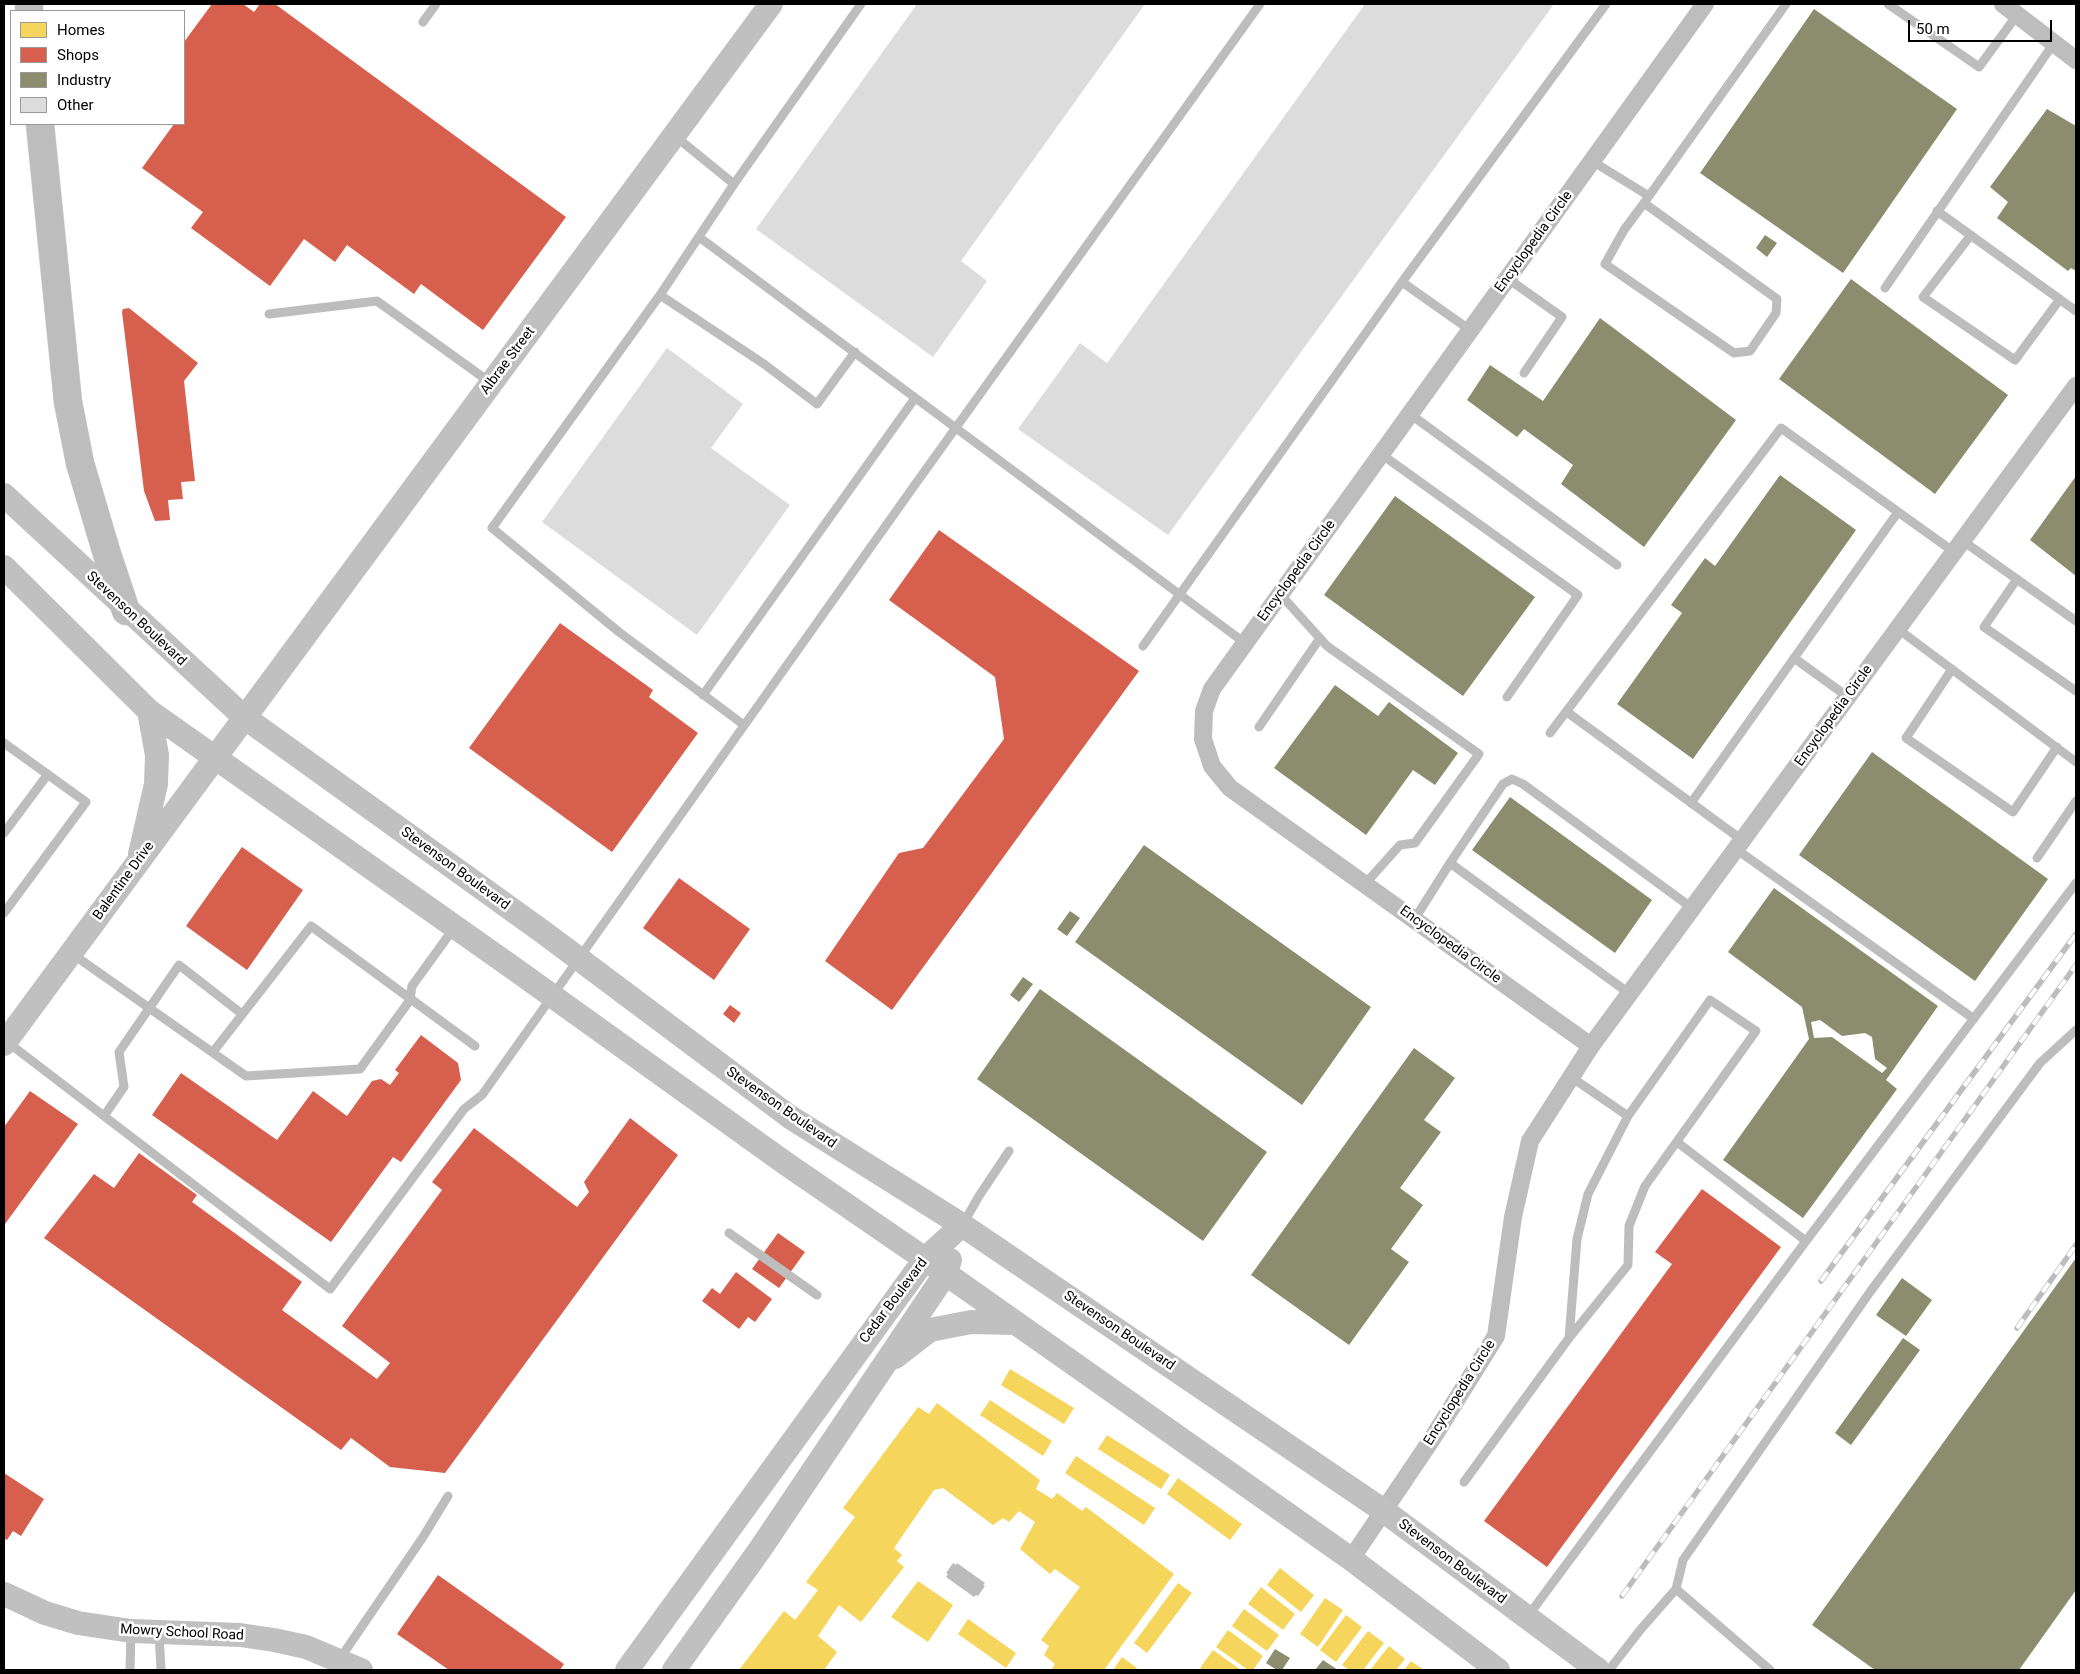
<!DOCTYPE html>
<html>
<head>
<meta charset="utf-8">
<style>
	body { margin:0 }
	#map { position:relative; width:2080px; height:1674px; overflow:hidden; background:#fff; font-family:Roboto,sans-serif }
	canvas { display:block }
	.frame { position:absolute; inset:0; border:5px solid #000; pointer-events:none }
	.legend { position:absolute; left:10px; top:10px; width:175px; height:115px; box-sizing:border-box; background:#fff; border:1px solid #999; margin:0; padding:6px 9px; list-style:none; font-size:15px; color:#000 }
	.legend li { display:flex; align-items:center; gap:10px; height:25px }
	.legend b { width:25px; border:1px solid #999 }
	.scale { position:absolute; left:1908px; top:20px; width:144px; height:22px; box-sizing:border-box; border:2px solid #000; border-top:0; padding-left:6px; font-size:15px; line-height:18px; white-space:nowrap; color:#000; -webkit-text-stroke:4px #fff; paint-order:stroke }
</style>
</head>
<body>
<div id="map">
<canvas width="2080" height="1674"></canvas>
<div class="frame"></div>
<ul class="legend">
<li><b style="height:14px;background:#f6d55c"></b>Homes</li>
<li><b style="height:14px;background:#d6604d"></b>Shops</li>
<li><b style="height:14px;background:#8c8c6e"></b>Industry</li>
<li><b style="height:14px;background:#dcdcdc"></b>Other</li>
</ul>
<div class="scale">50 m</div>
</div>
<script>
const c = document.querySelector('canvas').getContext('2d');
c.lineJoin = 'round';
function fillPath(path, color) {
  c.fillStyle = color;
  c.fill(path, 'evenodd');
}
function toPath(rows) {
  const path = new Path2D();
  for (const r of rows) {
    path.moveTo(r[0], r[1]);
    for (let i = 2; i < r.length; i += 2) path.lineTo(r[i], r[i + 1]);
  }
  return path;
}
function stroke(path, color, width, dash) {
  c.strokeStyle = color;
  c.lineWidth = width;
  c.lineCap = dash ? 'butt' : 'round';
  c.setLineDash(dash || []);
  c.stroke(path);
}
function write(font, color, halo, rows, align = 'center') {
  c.font = font + ' Roboto,sans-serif';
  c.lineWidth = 5;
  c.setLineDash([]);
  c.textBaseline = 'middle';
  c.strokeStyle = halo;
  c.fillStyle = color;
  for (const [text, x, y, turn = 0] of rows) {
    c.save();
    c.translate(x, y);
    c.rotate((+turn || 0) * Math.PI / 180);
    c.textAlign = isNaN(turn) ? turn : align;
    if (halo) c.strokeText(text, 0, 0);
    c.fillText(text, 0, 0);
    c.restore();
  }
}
const water = toPath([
	[953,1563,956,1565,957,1563,985,1583,983,1585,985,1586,978,1596,976,1595,974,1597,946,1577,948,1574,946,1573]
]);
const homes = toPath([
	[1010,1369,1074,1408,1064,1424,1001,1385],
	[990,1400,1052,1441,1043,1456,980,1415],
	[937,1403,1040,1480,1036,1489,1052,1499,1057,1493,1082,1511,1086,1507,1174,1574,1104,1670,1051,1670,1055,1664,1044,1655,1049,1646,1041,1640,1080,1587,1055,1569,1050,1574,1020,1549,1035,1522,1019,1511,1009,1522,1003,1518,993,1525,943,1488,934,1490,894,1548,902,1555,897,1561,904,1567,861,1622,839,1605,818,1636,837,1652,824,1670,739,1670,784,1611,795,1620,818,1590,806,1582,855,1517,843,1508,918,1407,929,1414],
	[1107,1435,1170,1475,1161,1489,1098,1449],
	[1076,1456,1155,1508,1144,1525,1065,1473],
	[1178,1478,1242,1524,1230,1540,1167,1494],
	[1280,1568,1314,1595,1301,1612,1267,1585],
	[918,1581,953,1605,928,1642,891,1617],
	[1178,1583,1192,1593,1147,1653,1134,1643],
	[1261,1587,1295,1614,1283,1630,1248,1604],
	[1325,1598,1343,1610,1318,1647,1300,1634],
	[1244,1609,1279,1635,1267,1651,1232,1626],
	[1346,1615,1362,1627,1336,1662,1320,1650],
	[968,1619,1016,1653,1006,1668,958,1634],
	[1228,1630,1263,1656,1253,1670,1248,1670,1216,1647],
	[1368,1631,1384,1643,1363,1670,1349,1670,1342,1665],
	[1389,1646,1405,1659,1396,1670,1370,1670],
	[1213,1650,1241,1670,1204,1670,1200,1668],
	[1122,1657,1137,1668,1135,1670,1113,1670],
	[1411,1661,1424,1670,1404,1670]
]);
const shops = toPath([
	[212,4,243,4,254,12,260,4,275,4,566,217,483,330,421,284,414,294,347,245,335,262,304,239,270,286,191,228,203,212,142,168,174,124,184,124,184,42],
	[129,308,198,363,184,381,195,481,181,482,183,499,168,500,170,520,155,521,144,491,122,312,123,309],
	[939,530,1139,671,892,1010,825,961,899,853,923,848,1004,739,995,677,889,600],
	[560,623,653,690,649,697,698,733,612,852,469,748],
	[242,847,303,890,247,970,186,926],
	[679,878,750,929,714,980,643,928],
	[730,1005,741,1013,734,1023,723,1014],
	[421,1035,458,1063,461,1080,401,1162,393,1157,331,1242,152,1115,181,1073,277,1140,313,1091,347,1116,372,1081,381,1079,390,1085,399,1073,395,1070],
	[30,1091,78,1124,5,1224,4,1223,4,1127],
	[630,1118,678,1155,445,1473,390,1467,351,1438,341,1450,44,1238,94,1174,114,1188,139,1153,197,1195,192,1202,302,1282,282,1310,377,1379,390,1363,342,1326,442,1190,432,1182,474,1128,577,1207,589,1192,584,1182],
	[1702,1189,1781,1247,1547,1567,1484,1521,1672,1264,1655,1252],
	[778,1233,805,1252,779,1288,752,1269],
	[736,1272,772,1299,755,1322,748,1317,739,1329,702,1301,712,1288,720,1294],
	[4,1473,44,1499,21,1536,13,1531,7,1540,4,1538],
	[438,1575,564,1664,560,1670,449,1670,397,1634]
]);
const industry = toPath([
	[1814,9,1957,109,1843,273,1700,173],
	[2047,109,2076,126,2076,271,2071,268,2068,271,1997,218,2008,202,1990,187],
	[1765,235,1777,243,1767,257,1756,248],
	[1851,279,2008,395,1935,494,1779,379],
	[1600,318,1736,420,1644,547,1561,484,1573,465,1524,429,1517,437,1467,400,1490,365,1543,401],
	[1780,475,1856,530,1693,759,1617,704,1682,613,1671,605,1705,558,1715,566],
	[2076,476,2076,576,2030,540],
	[1395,496,1535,597,1463,696,1324,595],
	[1335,685,1378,716,1389,702,1458,753,1435,785,1413,770,1366,835,1274,768],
	[1872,752,2048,879,1975,981,1799,855],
	[1510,797,1652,900,1615,953,1472,850],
	[1144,845,1371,1007,1302,1105,1075,942],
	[1774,888,1938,1006,1886,1080,1897,1089,1803,1218,1723,1160,1809,1039,1802,1007,1728,952],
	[1820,1020,1842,1036,1865,1033,1872,1037,1875,1059,1887,1068,1882,1073,1832,1037,1814,1038,1811,1022],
	[1070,911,1080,918,1067,936,1057,929],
	[1023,977,1033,984,1019,1002,1010,995],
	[1040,989,1267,1152,1203,1241,977,1079],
	[1414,1048,1455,1078,1424,1120,1441,1132,1400,1188,1423,1205,1391,1249,1409,1262,1349,1345,1251,1275],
	[2076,1258,2076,1590,2019,1670,1875,1670,1812,1625],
	[1902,1278,1932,1300,1906,1336,1876,1315],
	[1903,1338,1920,1350,1851,1445,1835,1433],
	[1275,1649,1290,1658,1282,1670,1277,1670,1266,1663],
	[1323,1660,1338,1670,1315,1670]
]);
const building = toPath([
	[917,4,1145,4,961,261,987,281,933,357,756,229],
	[1365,4,1554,4,1168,535,1018,429,1080,343,1107,363],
	[667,348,743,404,711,448,790,505,697,635,542,522]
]);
const lane = toPath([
	[1888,4,1979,67,2017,15],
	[423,22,436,4],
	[675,136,734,184],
	[1592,161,1649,196,1786,4],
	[1644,203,1777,299,1776,313,1750,351,1734,353,1605,264,1624,230,1644,203,1649,196],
	[1937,211,2076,311],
	[1971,235,1923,297,2015,360,2060,299],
	[699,237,1245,643],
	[1507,278,1562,317,1524,373],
	[1885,288,2054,43],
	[660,295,492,528,619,632,744,725],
	[269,314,377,301,491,383],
	[1470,330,1402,282,1606,4],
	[855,352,817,404,764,364,660,295,734,184,861,4],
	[1410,414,1617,565],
	[1381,454,1578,595,1507,697],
	[1963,541,2076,621],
	[2017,579,1984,627,2076,691],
	[1280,594,1327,646,1479,754,1415,843,1400,845,1365,884],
	[1898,629,2076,762],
	[1143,646,1402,282],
	[1794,658,1848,697],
	[1952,669,1906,738,2013,812,2057,747],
	[703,695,915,398],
	[1567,712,1742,840],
	[1259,727,1320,638],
	[1550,733,1781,428,1954,552],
	[4,743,86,802,4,913],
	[1691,803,1898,512],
	[4,833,48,774],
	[1736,849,1974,1019],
	[2037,858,2076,801],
	[1450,863,1630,994],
	[1414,920,1450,863,1503,784,1512,779,1523,784,1692,908],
	[71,953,246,1076,360,1069,410,1000,412,986,454,928],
	[6,1041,330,1289,464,1109,482,1095,914,486,1260,4],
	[213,1052,311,926,475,1046],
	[104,1116,124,1087,119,1052,179,965,242,1014],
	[1677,1142,1806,1241],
	[963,1224,979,1196,1009,1151],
	[729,1233,817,1295],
	[1569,1338,1628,1265,1629,1226,1645,1186,1756,1031,1710,1000,1628,1116],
	[1464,1482,1569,1338,1577,1239,1588,1194,1628,1116,1571,1077],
	[1676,1589,1770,1670],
	[1528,1616,1806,1241,2076,883],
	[159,1633,161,1670],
	[339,1660,423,1537,448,1496],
	[130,1670,131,1631],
	[1609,1670,1641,1629,1676,1589,1683,1560,1870,1292,2040,1063,2076,1030]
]);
const street = toPath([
	[1705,4,1212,689,1204,711,1203,739,1212,766,1230,788,1591,1046,2076,386],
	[2003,4,2076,60],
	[1351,1559,1432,1439,1496,1336,1513,1217,1530,1141,1591,1046]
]);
const secondary = toPath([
	[4,495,244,717,543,932,790,1117,962,1225,1384,1511,1598,1670],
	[4,567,149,711,516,970,785,1163,925,1259,1351,1559,1498,1670],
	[140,854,156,784,157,755,149,711],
	[4,1044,771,4],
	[895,1357,930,1330,971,1322,1016,1323],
	[4,1594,45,1613,78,1623,131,1631,240,1635,274,1640,306,1647,361,1670],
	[627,1670,925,1259,962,1225],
	[674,1670,761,1548,946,1273,950,1260]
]);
const highway = toPath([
	[29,4,29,11],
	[40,124,68,402,80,463,107,554,126,611]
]);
const rail = toPath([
	[1821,1281,2076,934],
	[2017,1328,2076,1245],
	[1622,1596,2076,965]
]);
const streetNames = [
	["Encyclopedia Circle",1534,242,-54],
	["Albrae Street",508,361,-53],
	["Encyclopedia Circle",1297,571,-54],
	["Stevenson Boulevard",136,619,43],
	["Encyclopedia Circle",1834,716,-54],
	["Stevenson Boulevard",455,869,36],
	["Balentine Drive",124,881,-54],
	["Encyclopedia Circle",1450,945,36],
	["Stevenson Boulevard",781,1108,35],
	["Cedar Boulevard",894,1301,-53],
	["Stevenson Boulevard",1119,1331,34],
	["Encyclopedia Circle",1460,1393,-58],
	["Stevenson Boulevard",1452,1562,37],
	["Mowry School Road",182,1633,3]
];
fillPath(water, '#bbb');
fillPath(homes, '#f6d55c');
fillPath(shops, '#d6604d');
fillPath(industry, '#8c8c6e');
fillPath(building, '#dcdcdc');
stroke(highway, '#dbdbdb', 29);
stroke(lane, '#bdbdbd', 9);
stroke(street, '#bdbdbd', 18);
stroke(secondary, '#c0c0c0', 24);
stroke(highway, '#bdbdbd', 28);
stroke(rail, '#bdbdbd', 5.5);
stroke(rail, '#fff', 4, [11]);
write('14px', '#000', '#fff', streetNames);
</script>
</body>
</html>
